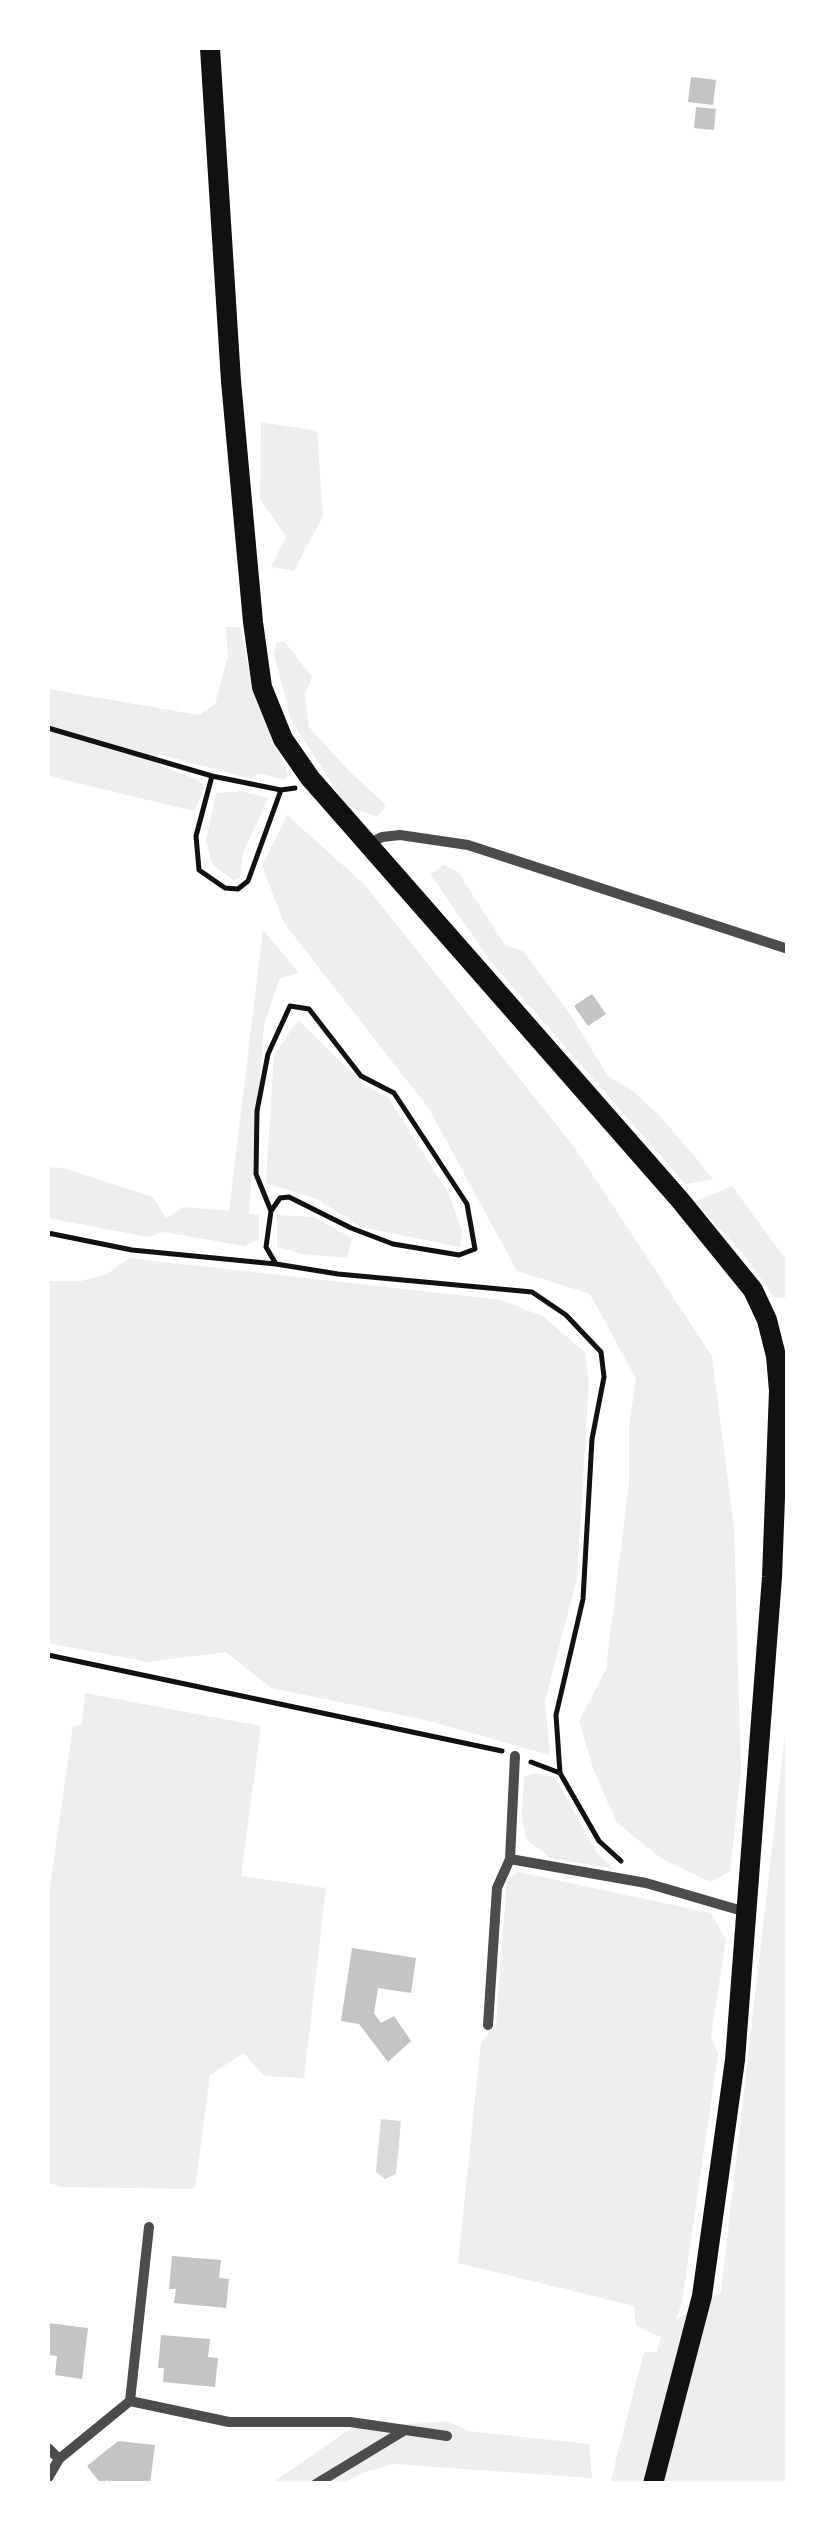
<!DOCTYPE html>
<html>
<head>
<meta charset="utf-8">
<style>
	body { margin:0 }
	#map { position:relative; width:835px; height:2531px; overflow:hidden; background:#fff; font-family:"Varela Round",sans-serif }
	canvas { display:block }
	.frame { position:absolute; inset:0; border:50px solid #fff; pointer-events:none }
</style>
</head>
<body>
<div id="map">
<canvas width="835" height="2531"></canvas>
<div class="frame"></div>
</div>
<script>
const c = document.querySelector('canvas').getContext('2d');
c.lineJoin = 'round';
function fillPath(path, color) {
  c.fillStyle = color;
  c.fill(path, 'evenodd');
}
function toPath(rows) {
  const path = new Path2D();
  for (const r of rows) {
    path.moveTo(r[0], r[1]);
    for (let i = 2; i < r.length; i += 2) path.lineTo(r[i], r[i + 1]);
  }
  return path;
}
function stroke(path, color, width, dash) {
  c.strokeStyle = color;
  c.lineWidth = width;
  c.lineCap = dash ? 'butt' : 'round';
  c.setLineDash(dash || []);
  c.stroke(path);
}
const green = toPath([
	[261,422,317,431,323,516,294,571,271,567,286,536,260,499],
	[226,627,240,627,253,691,288,774,285,780,258,773,251,779,159,754,156,764,198,780,205,787,194,811,48,776,48,689,199,715,215,704,228,656],
	[277,642,285,642,312,677,305,694,309,727,349,771,386,805,377,817,346,805,291,720,274,654],
	[241,791,269,798,243,852,240,878,233,880,212,864,206,840,216,793],
	[287,815,364,884,575,1148,712,1356,734,1528,741,1770,730,1871,711,1882,662,1859,616,1822,593,1768,579,1721,606,1669,629,1484,629,1426,636,1379,590,1294,517,1271,429,1109,284,923,262,866],
	[444,865,458,872,505,945,523,951,570,1014,608,1076,634,1092,663,1119,713,1179,685,1184,491,962,430,874],
	[263,930,299,973,280,978,264,1025,249,1213,259,1215,259,1239,244,1246,163,1232,148,1237,48,1218,48,1167,63,1168,153,1197,166,1218,184,1207,229,1211],
	[298,1020,366,1086,388,1097,449,1194,462,1231,460,1247,361,1227,317,1199,266,1183,274,1055],
	[732,1186,787,1261,787,1299,774,1297,743,1254,695,1202],
	[277,1215,314,1217,352,1238,347,1258,302,1254,277,1247],
	[129,1258,502,1300,544,1317,585,1352,589,1382,577,1578,545,1701,550,1755,421,1719,271,1688,226,1652,148,1662,48,1643,48,1281,81,1281,107,1274],
	[85,1693,261,1726,241,1876,326,1888,304,2078,264,2076,244,2053,210,2075,195,2189,60,2187,48,2182,48,1901,73,1726,82,1725],
	[787,1717,787,2483,610,2483,644,2352,657,2352,661,2337,636,2326,634,2306,458,2263,481,2042,496,2024,507,1879,518,1872,711,1913,726,1940,711,2036,718,2054,682,2302,676,2320,721,2292],
	[536,1773,555,1777,597,1853,614,1869,550,1858,526,1839,522,1817,524,1777],
	[448,2421,467,2431,589,2444,592,2478,393,2464,362,2473,344,2483,270,2484,352,2428]
]);
const water = toPath([
	[381,2119,401,2121,396,2174,385,2179,376,2172]
]);
const building = toPath([
	[691,77,716,80,713,105,688,102],
	[696,107,716,109,714,130,694,128],
	[592,994,606,1014,588,1026,574,1006],
	[352,1948,416,1958,411,1993,378,1988,374,2013,381,2023,394,2016,411,2041,388,2062,359,2024,341,2021],
	[172,2256,221,2260,219,2278,229,2279,226,2308,174,2303,176,2289,169,2289],
	[48,2323,88,2328,82,2379,55,2375,57,2356,48,2355],
	[161,2335,210,2339,208,2357,218,2358,215,2387,163,2382,164,2368,158,2368],
	[118,2441,155,2445,150,2484,110,2484,107,2480,101,2484,87,2466]
]);
const path = toPath([
	[48,728,212,776,281,790,295,788],
	[212,776,196,836,199,870,225,888,238,889,248,881,281,790],
	[271,1211,280,1198,289,1197,351,1228,393,1244,459,1255,475,1249,467,1204,394,1093,361,1076,309,1009,290,1006,268,1054,257,1111,256,1174,271,1211,266,1247,276,1264],
	[48,1233,132,1250,276,1264,338,1274,532,1292,566,1315,601,1352,604,1377,592,1439,583,1599,556,1715,560,1773],
	[48,1655,502,1751],
	[531,1762,560,1773,599,1841,621,1861]
]);
const minor = toPath([
	[368,844,382,837,400,835,468,845,788,949],
	[510,1859,515,1756],
	[488,2025,497,1888,510,1859,646,1883,746,1912],
	[130,2401,149,2227],
	[48,2448,59,2459,48,2478],
	[59,2459,130,2401,229,2422,350,2422,447,2436],
	[316,2484,405,2430]
]);
const secondary = toPath([
	[210,48,231,381,253,622,262,687,283,739,310,778,680,1200,753,1290,767,1320,776,1356,779,1391,772,1577,735,2060,702,2296,653,2484]
]);
fillPath(green, '#eee');
fillPath(water, '#d9d9d9');
fillPath(building, '#c4c4c4');
stroke(path, '#111', 5);
stroke(minor, '#4c4c4c', 10);
stroke(secondary, '#111', 20);
</script>
</body>
</html>
